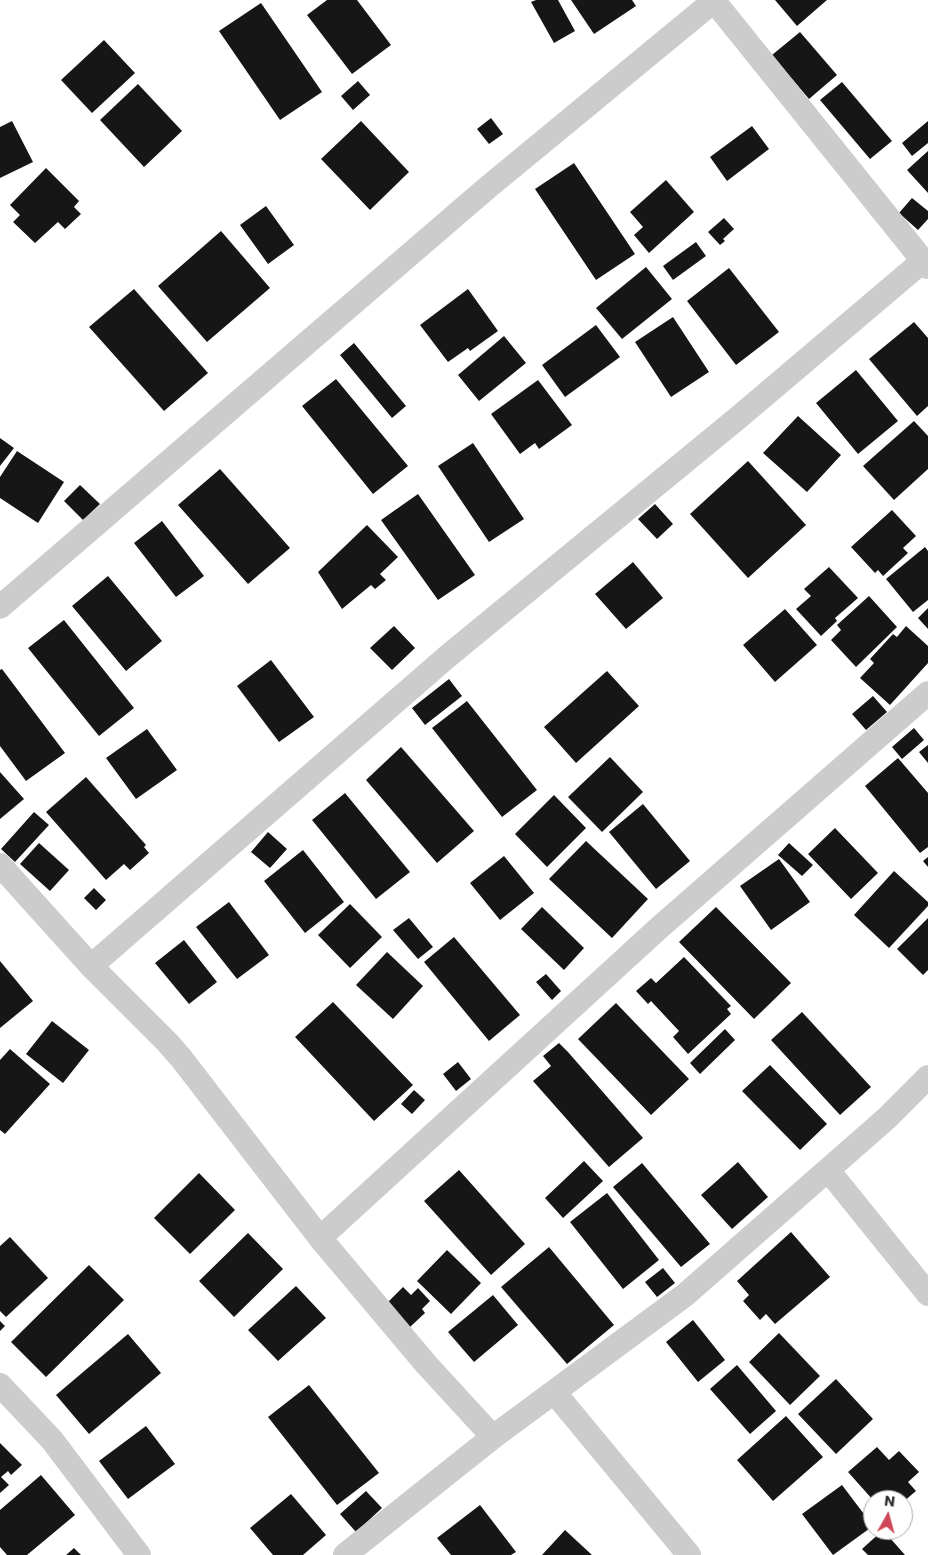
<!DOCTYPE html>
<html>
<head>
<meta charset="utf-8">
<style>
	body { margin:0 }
	#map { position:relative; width:928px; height:1555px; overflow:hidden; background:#fff; font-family:Poppins,sans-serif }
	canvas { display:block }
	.north { position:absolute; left:863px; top:1490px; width:50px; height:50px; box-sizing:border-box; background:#fff; border:1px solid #acacac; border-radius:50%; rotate:7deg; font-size:14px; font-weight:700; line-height:20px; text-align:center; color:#2f2f2f }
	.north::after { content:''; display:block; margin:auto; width:18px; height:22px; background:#cf4758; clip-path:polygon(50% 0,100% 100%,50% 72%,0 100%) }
</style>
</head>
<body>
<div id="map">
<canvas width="928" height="1555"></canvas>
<div class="north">N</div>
</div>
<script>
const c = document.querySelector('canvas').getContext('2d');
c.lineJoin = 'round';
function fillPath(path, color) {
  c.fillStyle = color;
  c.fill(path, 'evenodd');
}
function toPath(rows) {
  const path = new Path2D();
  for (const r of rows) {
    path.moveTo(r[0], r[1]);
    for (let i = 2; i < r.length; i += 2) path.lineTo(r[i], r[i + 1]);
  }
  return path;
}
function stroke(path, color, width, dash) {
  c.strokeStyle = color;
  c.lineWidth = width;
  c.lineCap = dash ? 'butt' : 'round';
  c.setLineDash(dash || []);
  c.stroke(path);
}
const building = toPath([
	[327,0,357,0,391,45,352,74,307,15],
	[536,0,558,0,575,31,554,43,531,2],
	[571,0,632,0,636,6,594,34],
	[775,0,827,0,797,26],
	[261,3,322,92,280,120,219,31],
	[800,32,837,75,809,99,772,55],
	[104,40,135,73,92,113,61,80],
	[358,81,370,95,353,110,341,96],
	[842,82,892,141,870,159,820,100],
	[138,84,182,131,144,167,100,120],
	[491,118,503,134,489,144,477,129],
	[12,121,33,162,0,178,0,127],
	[361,121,409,172,370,210,321,159],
	[928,121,928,143,912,156,902,143],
	[752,126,769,149,727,181,710,157],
	[928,151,928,193,907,170],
	[574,163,635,254,596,280,535,189],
	[46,168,79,201,74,207,81,214,65,229,58,222,35,243,13,222,20,215,10,205],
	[666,180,694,212,649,253,634,235,643,227,630,212],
	[912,198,928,211,928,219,918,230,899,213],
	[266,206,294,245,268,264,240,225],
	[724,218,734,229,723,239,725,241,720,245,708,232],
	[221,231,270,288,207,342,158,286],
	[696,242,706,256,673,280,663,266],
	[646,267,672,299,622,339,596,308],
	[729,268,779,332,736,365,687,301],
	[134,289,208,373,164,411,89,327],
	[468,289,498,331,470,351,468,348,448,362,420,325],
	[673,317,709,372,671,397,635,342],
	[914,322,928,338,928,406,917,416,869,359],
	[596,325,620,357,565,397,542,365],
	[504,336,526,363,479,401,458,375],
	[354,343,406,406,392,418,340,355],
	[856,370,898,421,858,454,816,403],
	[336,379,408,466,373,494,302,406],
	[538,380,572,425,539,449,535,443,520,454,491,414],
	[798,416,841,455,807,492,763,453],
	[914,421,928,436,928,469,894,500,863,466],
	[0,438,14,448,0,466],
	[473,443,524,519,489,542,438,466],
	[17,451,64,482,38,523,0,498,0,477],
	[748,461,806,525,748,578,690,514],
	[220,469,290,548,248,584,178,505],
	[80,485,100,504,83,520,64,501],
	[418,494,475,575,438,600,381,520],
	[655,504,673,524,657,539,638,519],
	[892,510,916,536,903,548,908,553,883,576,878,570,875,573,851,547],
	[162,521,204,576,176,597,134,543],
	[367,525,398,557,380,574,386,580,375,589,371,585,342,609,318,572],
	[925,547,928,551,928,600,913,612,886,579],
	[633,562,663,598,626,629,595,594],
	[829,567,858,598,835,618,837,621,821,636,796,609,811,596,804,589],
	[108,576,162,641,126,671,72,606],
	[869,596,897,627,856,667,831,640,841,630,837,625],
	[928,608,928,629,918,618],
	[785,609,817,645,775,682,743,645],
	[64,620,134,708,99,736,28,648],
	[394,626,415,648,392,670,370,648],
	[906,626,928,646,928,663,890,705,860,678,874,663,870,659,893,634,897,637],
	[271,660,314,717,279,742,237,686],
	[2,669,65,753,26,781,0,746,0,670],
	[607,671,639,706,576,763,544,727],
	[449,679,462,696,425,725,412,708],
	[873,696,887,712,866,730,852,714],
	[467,701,537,790,502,817,432,728],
	[914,728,924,740,902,759,892,747],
	[147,729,177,770,136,799,106,758],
	[928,745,928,763,919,752],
	[401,747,474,831,437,863,366,780],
	[610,757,643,792,602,832,568,797],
	[898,758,928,793,928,847,920,853,865,786],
	[0,772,24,799,0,819],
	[86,777,146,845,144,847,149,853,130,870,124,864,106,880,46,812],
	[345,793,410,872,376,899,312,820],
	[554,795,586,828,547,867,515,834],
	[643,804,690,861,656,889,609,832],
	[34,812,49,825,15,862,1,849],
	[835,828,878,873,851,899,808,854],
	[268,832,287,849,270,868,251,852],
	[586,841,648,899,612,938,549,879],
	[39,843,69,870,50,891,20,864],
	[789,843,813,865,802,876,778,855],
	[303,850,344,902,305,933,264,881],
	[504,856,534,893,500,920,470,883],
	[928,857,928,867,923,861],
	[779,859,810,902,771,930,740,886],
	[894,871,928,902,928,906,889,948,854,915],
	[94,888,106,900,96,910,84,898],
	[229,902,269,955,237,979,196,927],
	[350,904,382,937,350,968,318,935],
	[542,907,584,948,564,970,521,929],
	[716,907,791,983,754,1019,679,942],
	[409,918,433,947,418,959,393,930],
	[928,918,928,970,923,975,897,949],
	[454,937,520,1015,489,1041,424,962],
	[184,940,217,982,189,1004,155,963],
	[387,952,423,986,393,1019,356,985],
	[684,957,731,1006,727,1009,731,1014,688,1054,673,1037,679,1031,651,1001,648,1004,636,991,651,978,656,983],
	[0,961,33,1001,0,1028],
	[546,974,561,991,552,1000,536,982],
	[333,1002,413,1085,374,1121,295,1037],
	[616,1003,689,1079,651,1115,578,1039],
	[802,1012,871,1087,840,1115,771,1040],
	[52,1021,89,1050,63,1083,26,1054],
	[725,1029,735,1040,700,1074,690,1063],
	[559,1043,568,1052,643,1138,609,1167,533,1081,551,1066,543,1056],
	[10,1049,50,1084,5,1134,0,1130,0,1060],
	[458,1062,471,1079,456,1091,443,1074],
	[770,1065,827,1124,800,1150,742,1091],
	[414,1090,425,1100,412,1114,401,1104],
	[584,1161,603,1181,563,1218,545,1198],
	[738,1162,768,1197,732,1229,701,1195],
	[642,1163,710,1244,681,1267,613,1187],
	[459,1170,525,1244,491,1275,424,1201],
	[199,1173,235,1210,190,1254,154,1218],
	[607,1193,659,1260,623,1289,570,1222],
	[791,1232,830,1277,775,1324,766,1314,760,1320,743,1301,749,1295,737,1281],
	[248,1233,283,1269,234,1317,199,1281],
	[10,1237,48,1278,6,1317,0,1311,0,1246],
	[549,1247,614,1325,567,1364,501,1287],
	[447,1250,481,1283,451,1314,417,1281],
	[89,1265,124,1300,46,1377,11,1342],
	[663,1268,675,1283,657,1297,645,1282],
	[296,1286,326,1318,278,1361,248,1330],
	[403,1287,411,1295,418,1288,430,1301,422,1309,425,1313,410,1327,388,1302],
	[493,1295,518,1325,474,1362,448,1332],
	[693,1320,725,1360,698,1382,666,1342],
	[0,1321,5,1326,0,1331],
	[779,1333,820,1376,790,1405,749,1362],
	[128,1334,161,1373,89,1434,56,1395],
	[737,1365,776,1411,750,1434,710,1389],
	[836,1379,873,1419,836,1454,798,1414],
	[309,1385,379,1473,337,1505,268,1417],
	[786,1416,823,1457,773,1501,737,1460],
	[146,1426,175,1464,128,1499,99,1461],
	[0,1443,22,1465,11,1475,8,1471,1,1477,9,1485,0,1493],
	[877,1447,889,1460,899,1451,919,1472,908,1482,916,1491,903,1502,903,1500,873,1500,848,1472],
	[41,1475,75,1515,27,1555,7,1555,0,1547,0,1510],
	[842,1485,873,1526,833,1555,802,1514],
	[366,1491,382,1508,356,1532,340,1514],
	[291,1494,326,1535,303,1555,273,1555,250,1528],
	[480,1505,516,1552,511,1555,451,1555,437,1538],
	[565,1530,592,1555,542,1555],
	[883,1530,905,1555,868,1555,862,1549],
	[74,1548,81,1555,66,1555]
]);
const street = toPath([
	[714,1,928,267],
	[0,607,487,188,715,0],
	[0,865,91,966,167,1042,181,1058,320,1238,426,1364,493,1437],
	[91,966,448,656,739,417,923,261],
	[828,1170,928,1294],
	[320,1238,660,927,928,693],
	[0,1385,52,1440,139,1555],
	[554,1392,689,1555],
	[345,1555,493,1437,685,1295,887,1118,928,1077]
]);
fillPath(building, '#161616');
stroke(street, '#ccc', 24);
</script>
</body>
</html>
